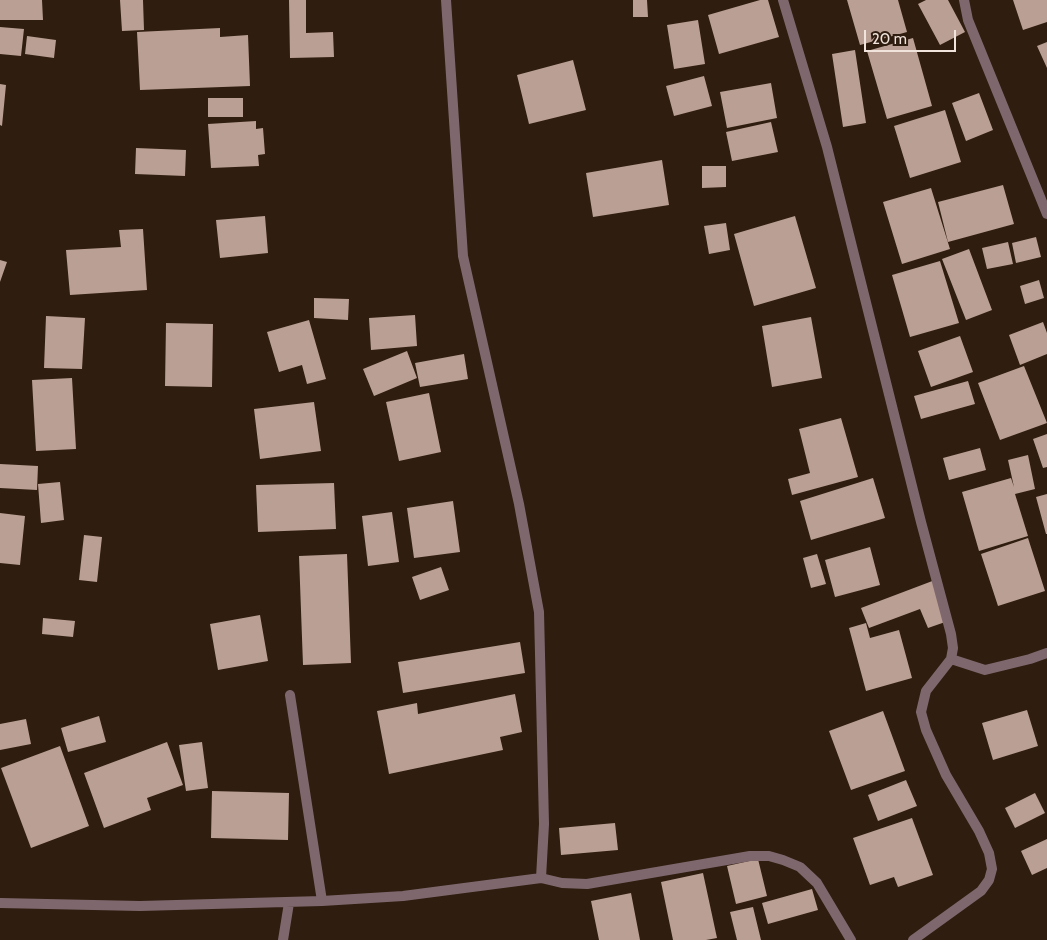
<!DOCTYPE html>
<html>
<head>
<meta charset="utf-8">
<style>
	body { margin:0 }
	#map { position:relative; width:1047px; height:940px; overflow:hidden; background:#2f1d10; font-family:Cabin,sans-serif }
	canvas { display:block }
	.scale { position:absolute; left:864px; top:30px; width:92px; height:22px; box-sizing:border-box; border:2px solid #f1e4dc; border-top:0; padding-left:6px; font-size:15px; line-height:18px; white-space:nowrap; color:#f1e4dc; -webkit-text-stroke:4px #2f1d10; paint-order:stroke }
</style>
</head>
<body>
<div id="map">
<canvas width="1047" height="940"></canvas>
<div class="scale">20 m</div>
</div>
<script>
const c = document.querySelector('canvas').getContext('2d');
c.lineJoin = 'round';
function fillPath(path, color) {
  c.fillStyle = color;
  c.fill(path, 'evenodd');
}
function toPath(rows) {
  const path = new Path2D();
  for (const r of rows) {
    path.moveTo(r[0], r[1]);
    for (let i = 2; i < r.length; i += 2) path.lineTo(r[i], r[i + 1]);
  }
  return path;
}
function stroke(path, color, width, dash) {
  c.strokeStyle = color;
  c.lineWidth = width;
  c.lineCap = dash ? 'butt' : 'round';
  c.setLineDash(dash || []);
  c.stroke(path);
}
const building = toPath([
	[0,0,42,0,43,20,0,20],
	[120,0,143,0,144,30,122,31],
	[289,0,306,0,306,33,333,32,334,57,290,58],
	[633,0,647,0,648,17,633,17],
	[760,0,768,0,779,37,719,54,708,15],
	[847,0,898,0,907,32,860,45],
	[926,0,948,0,965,32,940,45,918,4],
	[1013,0,1047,0,1047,22,1023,30],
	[698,20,705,64,674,69,667,25],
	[0,27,24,29,21,56,0,54],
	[220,28,220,37,248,35,250,86,140,90,137,32],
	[27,36,56,40,54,58,25,54],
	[913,38,932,106,887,119,867,51],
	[1047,42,1047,68,1037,46],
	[855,50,866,123,843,127,832,54],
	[573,60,586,110,529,124,517,75],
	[704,76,712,106,674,116,666,86],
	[771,83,777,118,727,128,720,92],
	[0,84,6,85,2,126,0,125],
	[979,93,993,130,966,141,952,103],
	[208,98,243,98,243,117,208,117],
	[945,110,961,162,910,178,894,126],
	[256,121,256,129,263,128,265,154,258,155,259,166,211,168,208,124],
	[771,122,778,152,732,161,726,132],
	[136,148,186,150,185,176,135,174],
	[662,160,669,205,593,217,586,173],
	[702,166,726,166,726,187,702,188],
	[1003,185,1014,224,948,242,938,202],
	[931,188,950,249,902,264,883,202],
	[265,216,268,253,220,258,216,220],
	[795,216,816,288,754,306,734,234],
	[726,223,730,250,709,254,704,226],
	[143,229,147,290,70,295,66,250,121,247,119,230],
	[1036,237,1041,257,1016,263,1012,243],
	[1008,242,1013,264,987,269,982,248],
	[969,249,992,310,966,320,942,259],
	[0,260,7,262,0,282],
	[940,261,959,323,910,337,892,275],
	[1039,280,1044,298,1025,304,1020,286],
	[314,298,349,299,348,320,314,318],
	[415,315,417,346,371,350,369,318],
	[46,316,85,318,82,369,44,368],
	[811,317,822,378,772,387,762,326],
	[309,320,326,379,307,384,302,365,279,372,267,332],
	[1043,322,1047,333,1047,354,1020,365,1009,335],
	[166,323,213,324,212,387,165,386],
	[960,336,973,372,931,387,918,351],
	[407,351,417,378,374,396,363,369],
	[464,354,468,379,420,387,415,363],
	[1024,366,1047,423,1000,440,978,383],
	[72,378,76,449,36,451,32,380],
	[968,381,975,404,921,419,914,396],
	[429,393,441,452,399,461,386,402],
	[314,402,321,451,260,459,254,409],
	[841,418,858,477,792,495,788,479,810,473,799,429],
	[1047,434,1047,467,1043,468,1033,439],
	[980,448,986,470,949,480,943,458],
	[1028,455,1035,489,1015,494,1028,536,979,551,962,492,1011,478,1014,487,1008,460],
	[0,464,38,466,37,490,0,488],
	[873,478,885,518,811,540,800,501],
	[60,482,64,520,41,523,38,484],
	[334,483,336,529,258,532,256,485],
	[1047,494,1047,534,1046,534,1036,497],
	[453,501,460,552,414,558,407,508],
	[392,512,399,562,368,566,362,516],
	[0,513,25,516,20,565,0,563],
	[84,535,102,537,97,582,79,580],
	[1028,538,1045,591,998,606,981,554],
	[870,547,880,585,835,597,825,560],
	[347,554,351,663,303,665,299,556],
	[817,554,826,584,811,588,803,558],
	[441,567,449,590,420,600,412,577],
	[935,580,951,620,928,628,920,609,869,628,861,608],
	[260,615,268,661,218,670,210,624],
	[43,618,75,621,73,637,42,634],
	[866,623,870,638,899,630,912,678,866,691,849,628],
	[520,642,525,673,403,693,398,662],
	[515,694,522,732,500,737,503,750,389,774,377,711,417,703,418,714],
	[1027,710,1038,746,993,760,982,723],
	[883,711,905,771,851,790,829,731],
	[99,716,106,742,68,752,61,728],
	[26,719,31,744,0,750,0,724],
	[167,742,183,785,147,798,151,810,104,828,84,773],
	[202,742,208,788,186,791,179,745],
	[60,746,89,826,31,848,1,768],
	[906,780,917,806,878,821,868,795],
	[212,791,289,793,288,840,211,838],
	[1035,793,1045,813,1015,828,1005,808],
	[912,818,933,875,898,887,894,877,870,885,853,838],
	[615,823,618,850,561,855,559,828],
	[1047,839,1047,868,1032,875,1021,851],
	[758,859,767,896,736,904,727,866],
	[703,873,717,938,706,940,673,940,661,882],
	[812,889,818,910,768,924,762,903],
	[631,893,640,940,599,940,591,901],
	[753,907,761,940,737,940,730,912]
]);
const street = toPath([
	[446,0,463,256,519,504,539,612,544,824,541,878],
	[783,0,827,147,921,522,951,634,953,648,951,659,926,691,921,712,926,730,946,775,979,831,989,853,992,869,989,880,981,891,913,940],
	[964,0,968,20,1047,214],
	[951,659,985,670,1030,659,1047,653],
	[290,695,322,901],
	[0,903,140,906,322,901,403,896,541,878,562,883,587,884,750,856,769,856,783,860,800,867,817,883,851,940],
	[283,940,289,903]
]);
fillPath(building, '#ba9f94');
stroke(street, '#7f686d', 10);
</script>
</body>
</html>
